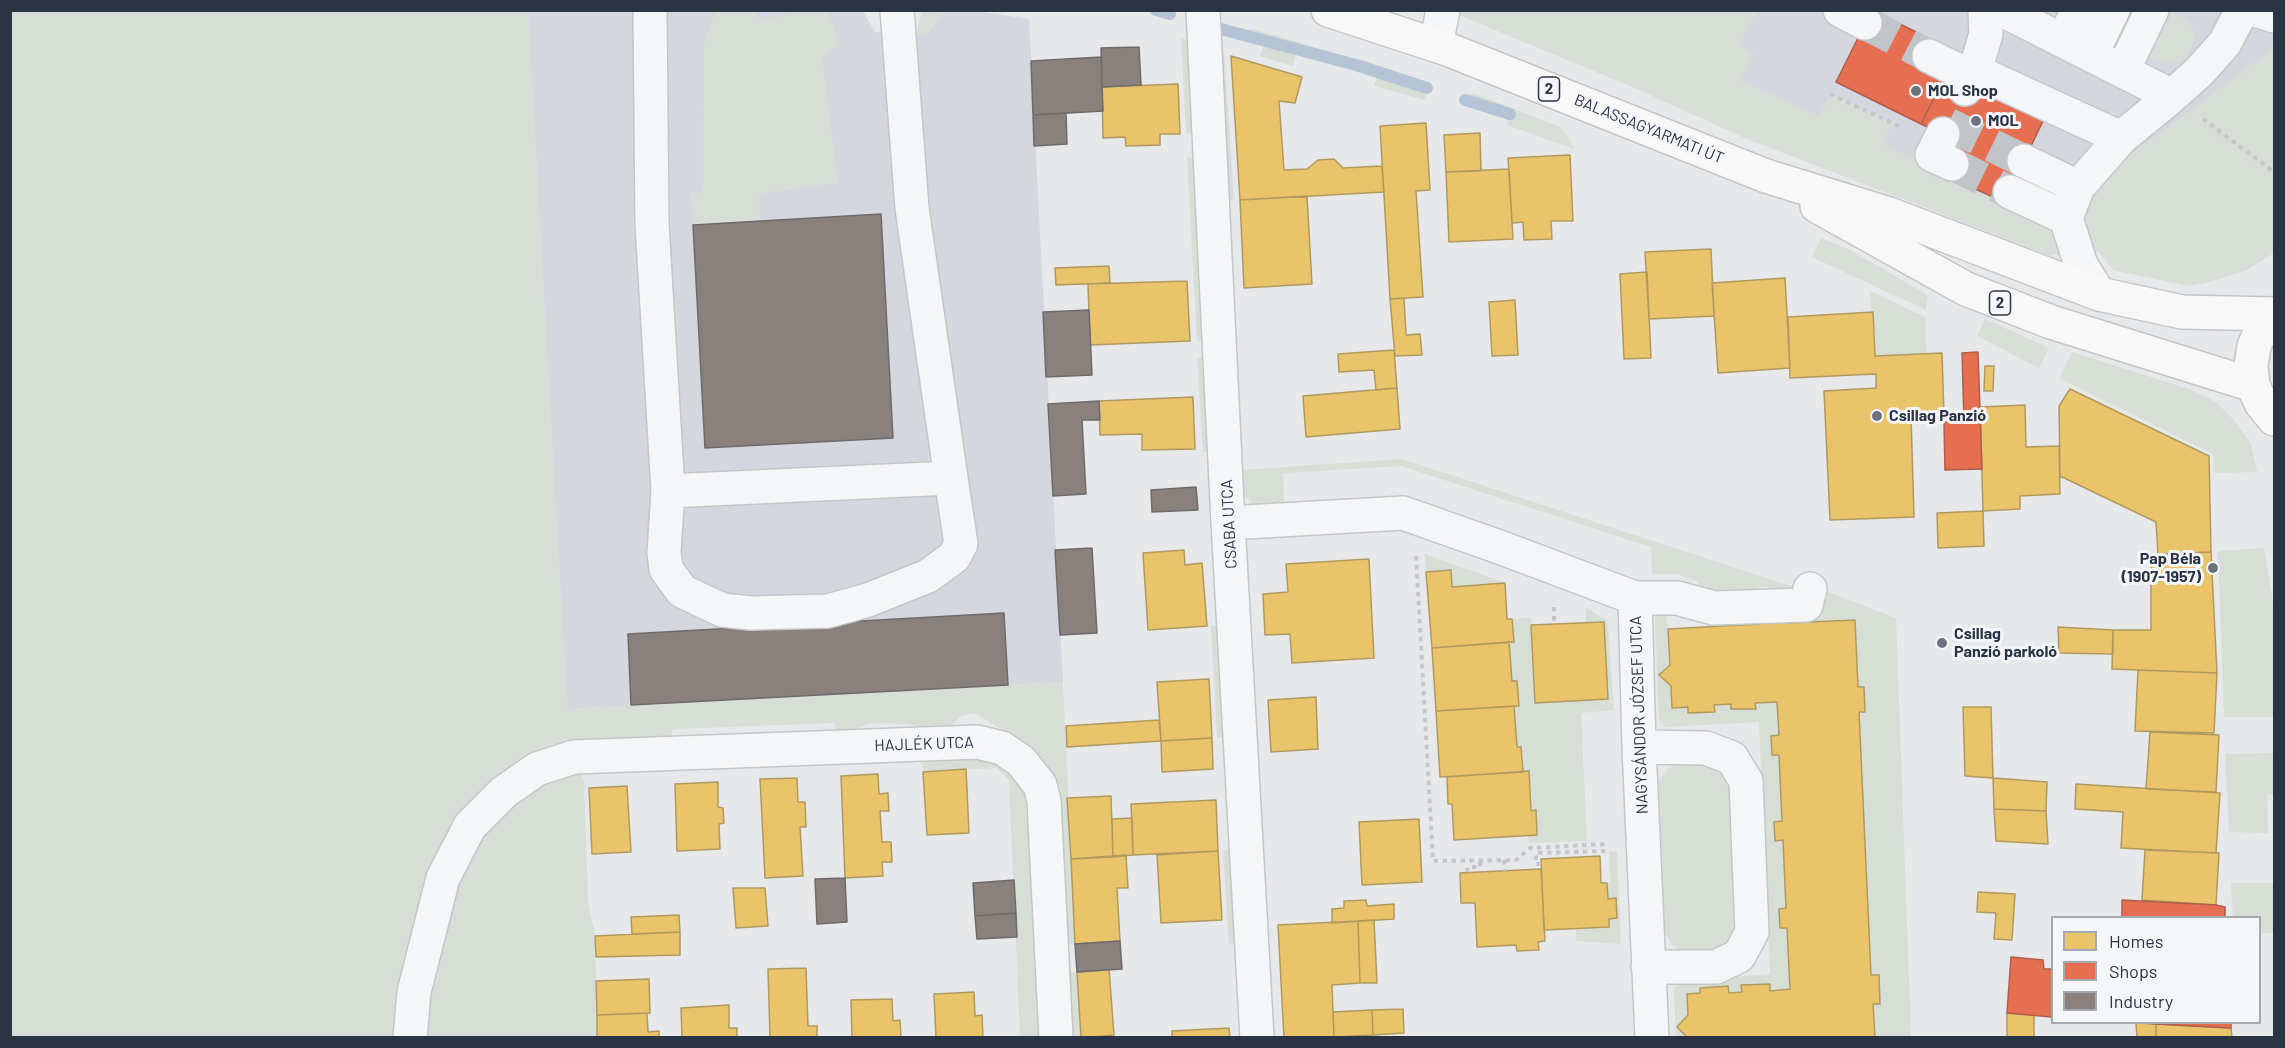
<!DOCTYPE html>
<html>
<head>
<meta charset="utf-8">
<style>
	body { margin:0 }
	#map { position:relative; width:2285px; height:1048px; overflow:hidden; background:#e6e8ea; font-family:Barlow,sans-serif }
	canvas { display:block }
	.frame { position:absolute; inset:0; border:12px solid #2b3445; pointer-events:none }
	.legend { position:absolute; left:2051px; top:916px; width:210px; height:108px; box-sizing:border-box; background:#f4f6f9; border:2px solid #a4a8b1; margin:0; padding:8px 10px; list-style:none; font-size:18px; color:#2b3445 }
	.legend li { display:flex; align-items:center; gap:12px; height:30px }
	.legend b { width:30px; border:2px solid #a4a8b1 }
</style>
</head>
<body>
<div id="map">
<canvas width="2285" height="1048"></canvas>
<div class="frame"></div>
<ul class="legend">
<li><b style="height:16px;background:#e9c46a"></b>Homes</li>
<li><b style="height:16px;background:#e76f51"></b>Shops</li>
<li><b style="height:16px;background:#8a817c"></b>Industry</li>
</ul>
</div>
<script>
const c = document.querySelector('canvas').getContext('2d');
c.lineJoin = 'round';
function fillPath(path, color) {
  c.fillStyle = color;
  c.fill(path, 'evenodd');
}
function toPath(rows) {
  const path = new Path2D();
  for (const r of rows) {
    path.moveTo(r[0], r[1]);
    for (let i = 2; i < r.length; i += 2) path.lineTo(r[i], r[i + 1]);
  }
  return path;
}
function stroke(path, color, width, dash) {
  c.strokeStyle = color;
  c.lineWidth = width;
  c.lineCap = dash ? 'butt' : 'round';
  c.setLineDash(dash || []);
  c.stroke(path);
}
function write(font, color, halo, rows, align = 'center') {
  c.font = font + ' Barlow,sans-serif';
  c.lineWidth = 6;
  c.setLineDash([]);
  c.textBaseline = 'middle';
  c.strokeStyle = halo;
  c.fillStyle = color;
  for (const [text, x, y, turn = 0] of rows) {
    c.save();
    c.translate(x, y);
    c.rotate((+turn || 0) * Math.PI / 180);
    c.textAlign = isNaN(turn) ? turn : align;
    if (halo) c.strokeText(text, 0, 0);
    c.fillText(text, 0, 0);
    c.restore();
  }
}
const built = toPath([
	[528,11,863,11,875,32,925,36,945,11,978,11,1029,19,1063,682,567,709],
	[1478,11,2274,11,2274,94,2081,265]
]);
const green = toPath([
	[11,10,528,11,567,709,1063,682,1075,944,1066,945,1057,788,1042,760,1027,744,974,713,960,716,951,726,924,727,907,724,871,723,852,730,836,731,835,723,672,729,671,738,570,743,584,781,588,902,595,936,597,1037,11,1037],
	[719,11,754,11,761,20,804,11,828,11,840,44,822,58,838,183,759,194,760,221,693,225,690,193,703,192,704,42,715,13],
	[922,11,945,11,925,36,916,35],
	[1458,11,1757,11,1739,45,1754,54,1741,80,1819,116,1830,94,1893,123,1883,144,2055,229,2060,251,2051,256,1747,139,1637,89,1459,15],
	[2172,11,2187,19,2195,32,2192,47,2182,60,2167,64,2149,58],
	[1254,29,1331,52,1330,58,1297,49,1293,66,1260,56,1265,41,1237,33],
	[1181,38,1190,41,1194,133,1186,133],
	[1218,48,1224,50,1234,200,1227,201],
	[2274,48,2274,253,2245,271,2206,283,2188,286,2113,270,2093,245,2085,219,2089,193,2111,169],
	[1363,60,1429,83,1425,100,1374,86,1379,73,1356,65],
	[1473,93,1560,127,1570,139,1574,149,1507,125,1509,114,1465,100],
	[1187,157,1197,157,1205,341,1197,341],
	[1821,238,1850,250,1928,295,1926,310,1812,257],
	[1870,291,1925,317,1926,353,1875,356],
	[1985,319,2049,348,2039,368,1977,336],
	[2072,352,2192,390,2216,402,2234,420,2251,444,2257,472,2215,473,2213,454,2059,378],
	[1207,357,1210,451,1203,452,1197,358],
	[1402,459,1800,589,1762,587,1743,592,1705,591,1696,581,1677,574,1652,574,1651,547,1401,466,1283,473,1284,505,1261,506,1252,503,1245,496,1242,485,1242,470],
	[2264,548,2273,603,2274,717,2224,717,2218,551],
	[1425,554,1505,583,1452,587,1451,570,1426,572],
	[1820,589,1896,618,1911,1037,1875,1037,1873,1004,1879,975,1871,975,1859,712,1865,712,1864,687,1858,687,1855,620,1812,622],
	[1586,608,1605,619,1608,625,1614,710,1581,713,1587,841,1529,843,1528,836,1537,835,1536,810,1531,811,1529,772,1523,772,1521,747,1517,747,1514,706,1519,705,1517,681,1512,681,1509,642,1514,641,1512,619,1531,617,1535,703,1608,699,1604,622,1586,622],
	[1659,613,1663,613,1667,617,1672,708,1777,702,1790,989,1687,994,1689,1037,1676,1037,1674,990,1678,981,1770,974,1759,722,1666,727,1659,720,1655,617],
	[1221,625,1227,737,1217,738,1211,626],
	[2274,753,2274,795,2267,795,2268,833,2229,832,2225,754],
	[987,755,1002,762,1027,787,1043,1037,1020,1037,1009,780,996,768,923,772,922,758],
	[1689,762,1710,764,1721,772,1730,790,1734,928,1725,943,1710,952,1690,956,1673,946,1664,932,1657,784,1668,768],
	[1231,850,1235,943,1229,944,1223,851],
	[1617,851,1621,944,1576,941,1576,929,1609,927,1609,919,1617,918,1616,899,1608,899,1607,883,1611,883,1609,852],
	[2231,883,2274,883,2274,933,2260,933,2260,918,2233,917],
	[1067,972,1077,972,1081,1037,1070,1037]
]);
const homes = toPath([
	[1231,56,1302,77,1295,103,1279,101,1284,170,1307,169,1318,160,1334,159,1343,168,1382,166,1384,192,1240,200,1231,56],
	[1178,84,1180,134,1160,134,1160,145,1126,146,1125,137,1103,138,1102,87,1178,84],
	[1426,123,1430,190,1416,191,1423,297,1390,299,1380,126,1426,123],
	[1480,133,1481,171,1446,172,1444,135,1480,133],
	[1570,155,1573,221,1551,221,1552,239,1524,240,1523,222,1512,223,1508,158,1570,155],
	[1509,169,1513,239,1449,242,1446,172,1509,169],
	[1307,196,1312,284,1244,288,1240,200,1307,196],
	[1711,249,1714,316,1649,319,1645,252,1711,249],
	[1109,266,1110,283,1056,285,1055,268,1109,266],
	[1647,272,1651,358,1624,359,1620,274,1647,272],
	[1785,278,1790,368,1718,373,1712,283,1785,278],
	[1187,281,1190,341,1090,345,1088,284,1187,281],
	[1404,298,1406,335,1420,334,1422,355,1395,356,1390,299,1404,298],
	[1515,300,1518,355,1492,356,1489,302,1515,300],
	[1873,312,1875,356,1942,353,1944,415,1911,416,1914,517,1830,520,1824,391,1876,388,1876,374,1790,378,1788,317,1873,312],
	[1394,350,1397,388,1376,390,1374,370,1339,372,1338,354,1394,350],
	[1985,366,1994,366,1993,391,1984,391,1985,366],
	[1397,388,1400,429,1306,437,1303,396,1397,388],
	[2070,389,2209,456,2211,552,2158,554,2156,522,2060,476,2059,406,2070,389],
	[1193,397,1195,449,1142,450,1142,434,1100,435,1099,401,1193,397],
	[2025,405,2026,447,2059,446,2060,494,2020,496,2020,509,1983,511,1980,407,2025,405],
	[1983,511,1984,546,1938,548,1937,513,1983,511],
	[1184,550,1185,565,1202,563,1207,626,1148,630,1143,553,1184,550],
	[2211,552,2217,673,2112,669,2113,630,2151,630,2151,555,2211,552],
	[1369,559,1374,658,1292,663,1290,634,1265,635,1263,594,1288,592,1286,564,1369,559],
	[1451,570,1452,587,1505,583,1507,619,1512,619,1514,642,1432,648,1426,572,1451,570],
	[1787,618,1787,623,1855,620,1858,687,1864,687,1865,712,1859,712,1871,975,1879,975,1880,1004,1873,1004,1875,1038,1688,1038,1677,1027,1688,1015,1687,994,1700,993,1700,988,1728,986,1729,993,1742,992,1741,985,1770,984,1770,991,1790,989,1787,928,1780,928,1779,909,1786,908,1783,840,1775,841,1774,822,1782,821,1779,755,1772,755,1771,736,1779,735,1777,702,1755,703,1756,709,1731,709,1731,704,1714,705,1715,712,1688,713,1688,707,1672,708,1671,686,1659,675,1670,665,1668,629,1760,624,1760,619,1787,618],
	[1604,622,1608,699,1535,703,1531,625,1604,622],
	[2058,627,2113,630,2113,654,2059,653,2058,627],
	[1509,642,1512,681,1517,681,1519,706,1436,711,1432,648,1509,642],
	[2138,670,2217,673,2214,733,2135,731,2138,670],
	[1209,679,1212,738,1161,741,1157,682,1209,679],
	[1316,697,1318,749,1271,752,1268,700,1316,697],
	[1514,706,1517,747,1521,747,1523,772,1440,777,1436,711,1514,706],
	[1963,707,1991,707,1993,778,1965,776,1963,707],
	[1159,720,1161,741,1067,747,1066,726,1159,720],
	[2150,732,2219,735,2216,792,2146,789,2150,732],
	[1212,738,1213,769,1162,772,1161,741,1212,738],
	[966,769,969,833,927,835,923,772,966,769],
	[1529,771,1531,811,1536,810,1537,835,1454,840,1452,804,1448,804,1447,777,1529,771],
	[878,774,879,794,888,793,889,811,880,811,882,842,891,842,892,862,882,862,883,876,845,878,841,776,878,774],
	[797,778,798,802,805,802,806,827,800,827,803,876,765,878,760,779,797,778],
	[1993,778,2047,782,2046,811,1994,809,1993,778],
	[718,782,718,807,723,808,724,823,719,824,720,849,677,851,675,784,718,782],
	[2076,784,2220,793,2216,853,2121,848,2123,812,2075,809,2076,784],
	[627,786,631,852,592,854,589,788,627,786],
	[1111,796,1113,857,1071,859,1067,798,1111,796],
	[1216,800,1218,851,1133,855,1131,804,1216,800],
	[1994,809,2046,811,2048,844,1996,841,1994,809],
	[1132,818,1133,855,1113,857,1112,819,1132,818],
	[1419,819,1422,882,1362,885,1359,822,1419,819],
	[2145,850,2219,853,2216,905,2142,900,2145,850],
	[1218,851,1222,920,1161,923,1157,855,1218,851],
	[1126,855,1128,888,1117,888,1120,941,1075,944,1071,859,1126,855],
	[1600,856,1601,883,1607,883,1608,899,1616,898,1617,918,1609,919,1609,927,1544,930,1541,859,1600,856],
	[1541,869,1545,941,1538,942,1539,950,1517,951,1516,945,1477,947,1475,903,1461,903,1460,873,1541,869],
	[733,888,765,888,768,926,736,928,733,888],
	[1978,892,2015,894,2012,940,1994,939,1996,913,1977,912,1978,892],
	[1366,900,1367,906,1394,904,1394,919,1332,923,1332,909,1344,908,1344,901,1366,900],
	[679,915,680,932,632,934,631,917,679,915],
	[1374,920,1377,983,1360,983,1358,921,1374,920],
	[1358,921,1360,983,1332,985,1334,1037,1284,1038,1278,925,1358,921],
	[680,932,680,955,596,957,595,936,680,932],
	[806,968,808,1026,817,1026,817,1038,770,1038,768,969,806,968],
	[1109,969,1114,1035,1081,1038,1077,972,1109,969],
	[649,979,650,1013,597,1015,596,981,649,979],
	[974,992,975,1016,982,1015,983,1038,936,1038,934,994,974,992],
	[892,999,893,1021,900,1020,901,1038,852,1038,851,1000,892,999],
	[729,1005,729,1028,737,1028,737,1038,682,1038,681,1008,729,1005],
	[1403,1009,1404,1033,1373,1035,1372,1010,1403,1009],
	[1372,1010,1373,1035,1334,1037,1333,1012,1372,1010],
	[647,1013,648,1032,659,1031,659,1038,597,1038,597,1015,647,1013],
	[2007,1013,2034,1015,2034,1038,2007,1038,2007,1013],
	[2136,1023,2156,1024,2156,1038,2137,1038,2136,1023],
	[2156,1024,2231,1028,2232,1038,2156,1038,2156,1024],
	[1229,1028,1230,1038,1172,1038,1172,1031,1229,1028]
]);
const shops = toPath([
	[1872,10,1936,42,1944,79,1921,124,1836,82,1872,10],
	[1944,79,1986,99,1990,91,2045,117,2004,202,1947,176,1963,144,1921,124,1944,79],
	[1978,352,1982,469,1945,470,1944,422,1964,422,1962,353,1978,352],
	[2122,900,2216,905,2225,907,2225,918,2122,918,2122,900],
	[2011,957,2043,960,2044,969,2052,969,2052,1017,2007,1013,2011,957],
	[2131,1022,2231,1022,2231,1028,2156,1024,2131,1022]
]);
const industry = toPath([
	[1139,47,1141,85,1102,87,1101,48,1139,47],
	[1101,57,1103,111,1033,115,1031,61,1101,57],
	[1066,113,1067,144,1034,146,1033,115,1066,113],
	[881,214,893,438,705,448,693,225,881,214],
	[1089,310,1092,375,1046,377,1043,312,1089,310],
	[1099,401,1100,420,1082,420,1086,494,1053,496,1048,404,1099,401],
	[1196,487,1198,510,1152,512,1151,490,1196,487],
	[1092,548,1097,633,1060,635,1055,550,1092,548],
	[1004,613,1008,685,631,705,628,634,1004,613],
	[845,878,847,922,817,924,815,879,845,878],
	[1014,880,1016,913,975,916,973,883,1014,880],
	[1016,913,1017,937,977,939,975,916,1016,913],
	[1120,941,1122,969,1077,972,1075,944,1120,941]
]);
const stream = toPath([
	[1156,10,1170,14],
	[1217,28,1356,65,1427,88],
	[1465,100,1510,114]
]);
const minorTunnel = toPath([
	[1865,23,1929,56],
	[1948,124,2024,161],
	[1952,164,2010,192]
]);
const path = toPath([
	[1830,94,1903,128],
	[2203,119,2274,172],
	[1416,556,1433,861,1516,860,1530,848,1607,844],
	[1554,607,1554,624],
	[1504,860,1505,871],
	[1541,864,1536,864,1536,853,1604,851,1604,854],
	[1467,872,1468,867,1480,867,1480,861]
]);
const minor = toPath([
	[650,10,652,224,668,491,951,478,912,208,897,10],
	[1203,10,1228,523,1257,1038],
	[1840,10,1865,23],
	[2002,10,2172,96],
	[2255,10,2274,16],
	[2063,41,2078,10],
	[1436,45,1443,10],
	[2091,55,2113,10],
	[1929,56,1972,77],
	[2123,70,2152,10],
	[1975,71,2121,138],
	[1965,89,1975,71,1986,34,1985,10],
	[1943,134,1932,155,1952,164],
	[2024,161,2078,187],
	[2010,192,2066,218],
	[2099,294,2081,265,2066,218,2078,187,2121,138,2172,96,2199,72,2225,43,2242,10],
	[668,491,664,552,666,569,682,591,722,610,751,613,828,611,868,600,928,576,954,557,961,544,951,478],
	[1228,523,1403,513,1502,548,1635,598,1639,747,1652,1038],
	[1635,598,1677,598,1714,608,1806,605,1810,589],
	[1639,747,1706,748,1732,758,1746,781,1752,932,1739,956,1716,967,1648,967],
	[410,1038,414,992,443,878,470,826,504,792,537,769,574,757,977,742,1002,748,1021,761,1040,785,1044,801,1056,1038]
]);
const major = toPath([
	[1328,10,1447,49,1766,176,1889,214,2099,294,2182,312,2274,314],
	[1817,206,1966,289,2051,322,2253,385],
	[2274,314,2262,329,2254,346,2251,366,2253,385,2261,403,2274,419]
]);
const markers = [
	[1916,91,6,"#6c737f"],
	[1976,121,6,"#6c737f"],
	[1877,416,6,"#6c737f"],
	[2213,568,6,"#6c737f"],
	[1942,643,6,"#6c737f"]
];
const shields = [
	[1549,89,21],
	[2000,303,21]
];
const shieldNames = [
	["2",1549,89],
	["2",2000,303]
];
const poiNames = [
	["MOL Shop",1928,91],
	["MOL",1988,121],
	["Csillag Panzió",1889,416],
	["Pap Béla",2201,559,"right"],
	["(1907-1957)",2201,577,"right"],
	["Csillag",1954,634],
	["Panzió parkoló",1954,652]
];
const streetNames = [
	["BALASSAGYARMATI ÚT",1649,129,22],
	["CSABA UTCA",1229,524,-93],
	["NAGYSÁNDOR JÓZSEF UTCA",1639,715,-92],
	["HAJLÉK UTCA",924,744,-2]
];
fillPath(built, '#d4d7dd');
fillPath(green, '#d6ded6');
fillPath(homes, '#e9c46a');
stroke(homes, '#b0995f', 1.5);
fillPath(shops, '#e76f51');
stroke(shops, '#af5d4d', 1.5);
fillPath(industry, '#8a817c');
stroke(industry, '#6e6a6c', 1.5);
stroke(stream, '#b4c4d5', 12);
stroke(minorTunnel, '#c1c4c9', 33, [33, 16]);
stroke(minor, '#c4c6c8', 36);
stroke(major, '#c2c5c8', 36);
stroke(path, '#c5c6ca', 4, [4.5, 4.5]);
stroke(minor, '#f5f6f7', 33);
stroke(major, '#f8f8f8', 33);
for (const [x, y, r, color] of markers) {
  const dot = new Path2D();
  dot.arc(x, y, r, 0, 2 * Math.PI);
  c.fillStyle = color;
  c.fill(dot);
  stroke(dot, '#f4f6f9', 2);
}
for (const [x, y, w] of shields) {
  const box = new Path2D();
  box.roundRect(x - w / 2, y - 12, w, 24, 4.5);
  c.fillStyle = '#f4f6f9';
  c.fill(box);
  stroke(box, '#2b3445', 1.5);
}
write('bold 15px', '#2b3445', null, shieldNames);
write('bold 16px', '#2b3445', '#f4f6f9', poiNames, 'left');
write('16px', '#2b3445', '#f4f6f9', streetNames);
</script>
</body>
</html>
